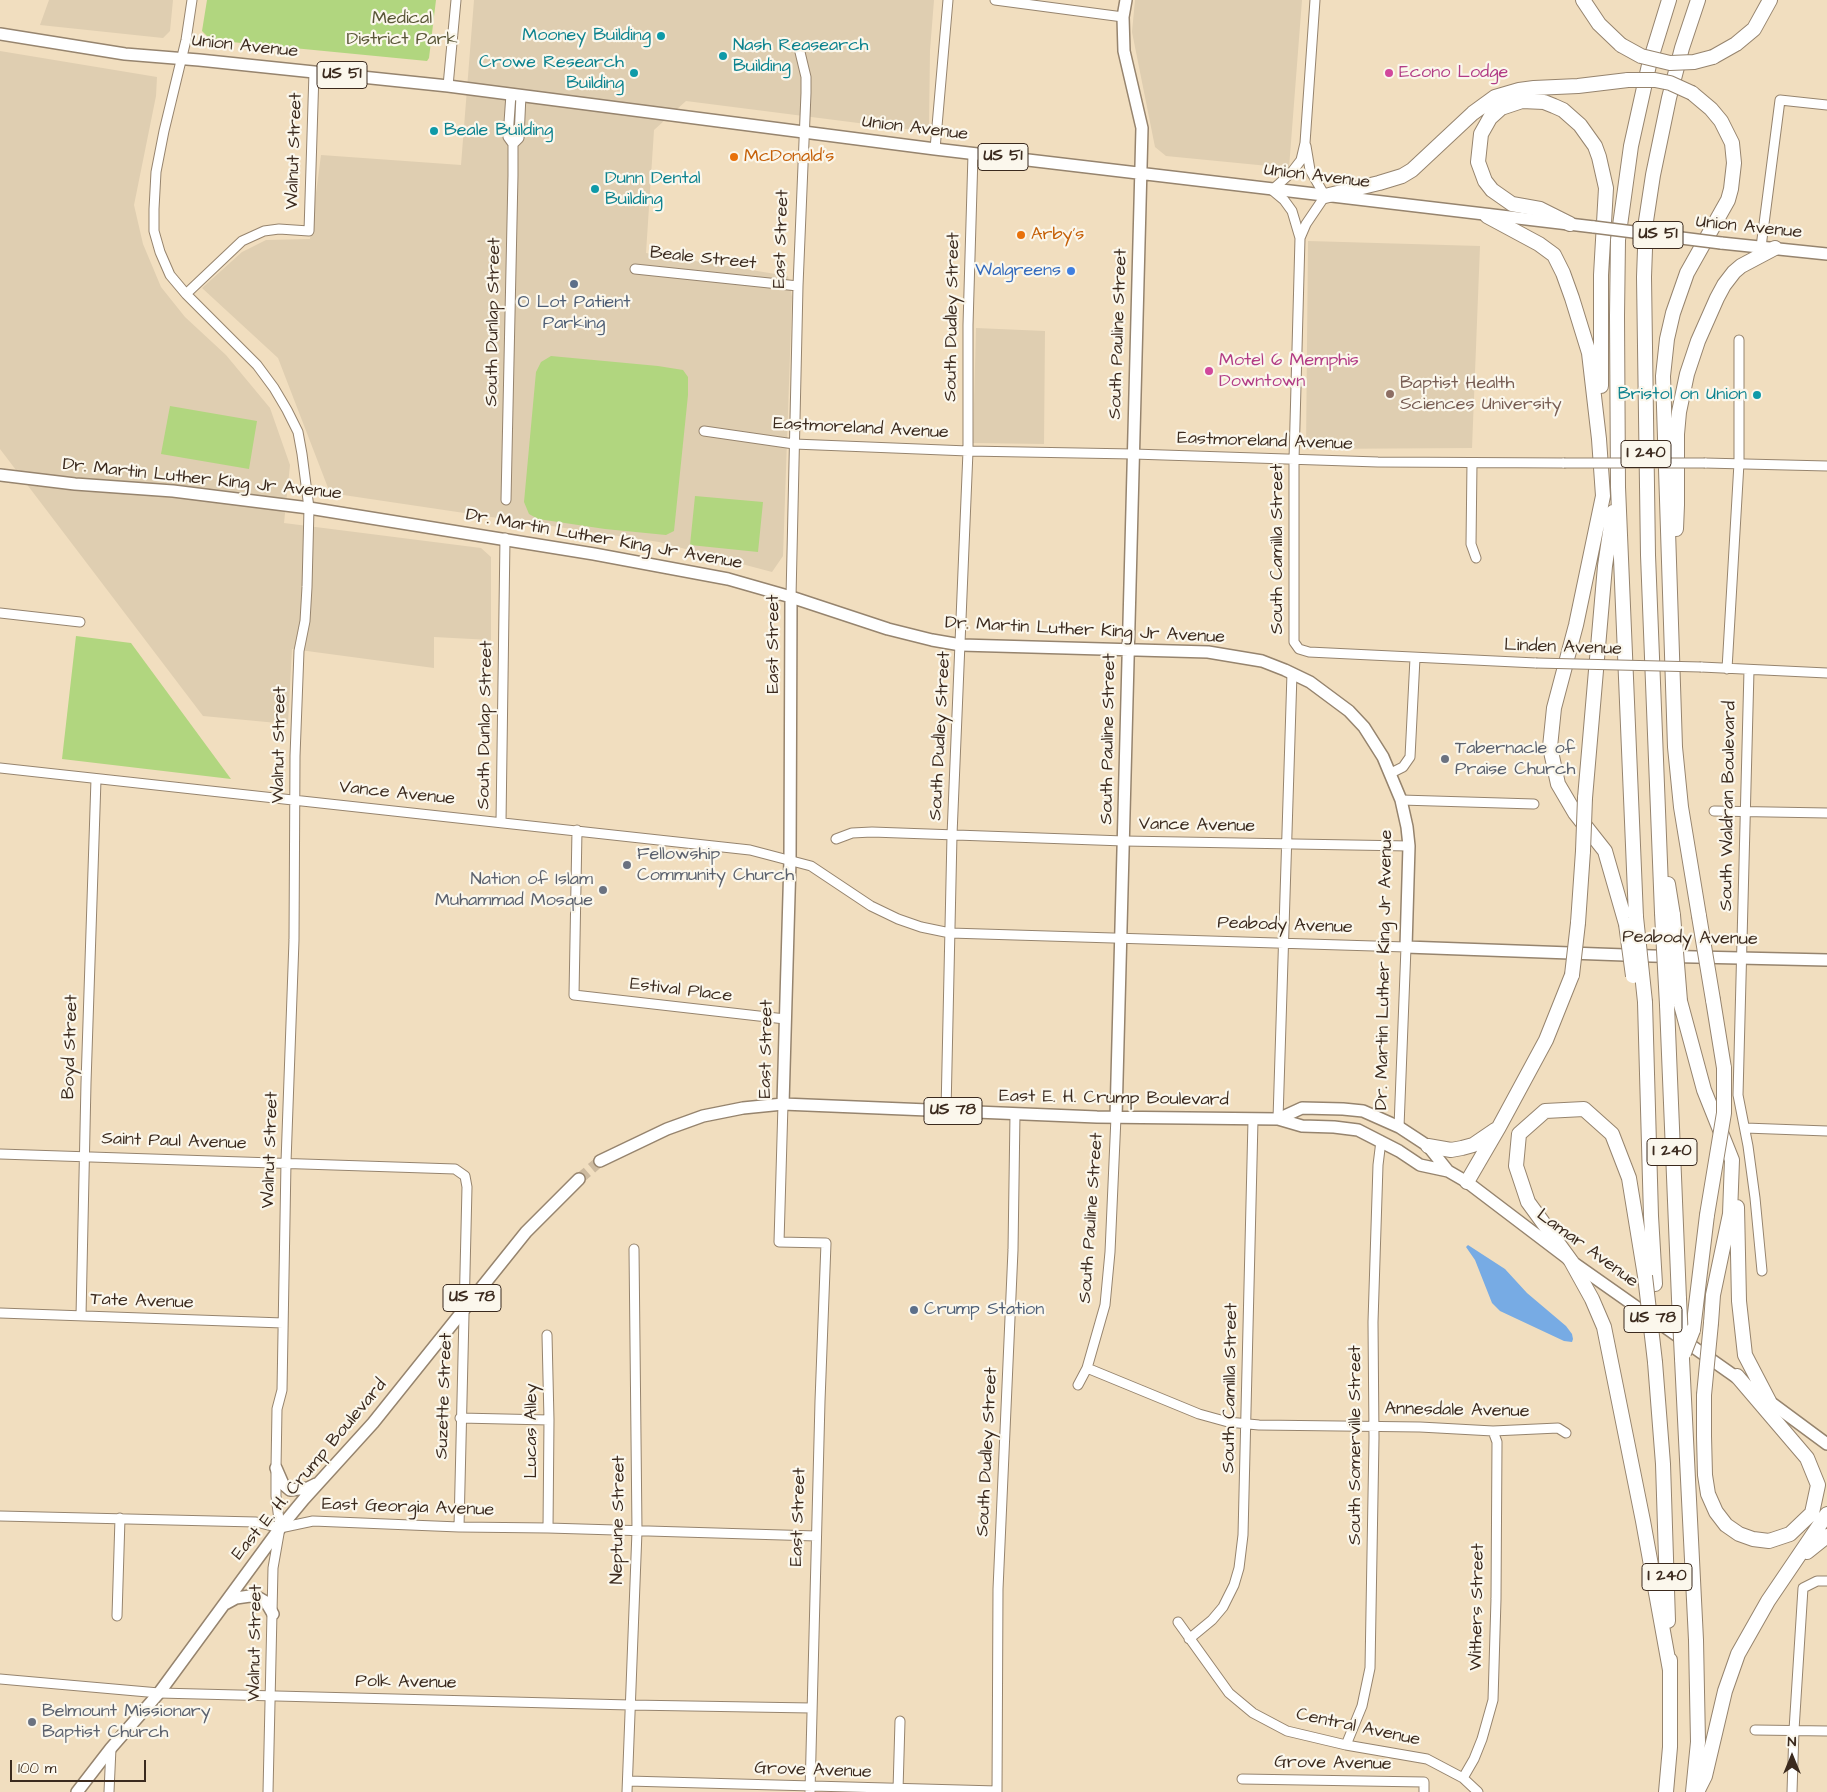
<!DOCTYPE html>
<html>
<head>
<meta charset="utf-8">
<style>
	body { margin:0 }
	#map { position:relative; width:1827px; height:1792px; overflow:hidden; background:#f1debf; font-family:"Architects Daughter",sans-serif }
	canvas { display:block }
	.north { position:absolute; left:1767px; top:1732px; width:50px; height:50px; -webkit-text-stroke:4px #fbf7ec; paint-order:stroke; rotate:0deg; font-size:14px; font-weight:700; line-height:20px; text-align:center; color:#3b2a1e }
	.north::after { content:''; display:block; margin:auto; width:18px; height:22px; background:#3b2a1e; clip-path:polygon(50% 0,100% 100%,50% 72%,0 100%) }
	.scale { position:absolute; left:10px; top:1760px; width:136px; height:22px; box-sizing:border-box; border:2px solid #3b2a1e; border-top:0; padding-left:6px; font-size:15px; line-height:18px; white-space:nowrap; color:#3b2a1e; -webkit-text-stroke:4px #fbf7ec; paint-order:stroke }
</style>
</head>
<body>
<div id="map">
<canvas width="1827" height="1792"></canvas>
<div class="north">N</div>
<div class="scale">100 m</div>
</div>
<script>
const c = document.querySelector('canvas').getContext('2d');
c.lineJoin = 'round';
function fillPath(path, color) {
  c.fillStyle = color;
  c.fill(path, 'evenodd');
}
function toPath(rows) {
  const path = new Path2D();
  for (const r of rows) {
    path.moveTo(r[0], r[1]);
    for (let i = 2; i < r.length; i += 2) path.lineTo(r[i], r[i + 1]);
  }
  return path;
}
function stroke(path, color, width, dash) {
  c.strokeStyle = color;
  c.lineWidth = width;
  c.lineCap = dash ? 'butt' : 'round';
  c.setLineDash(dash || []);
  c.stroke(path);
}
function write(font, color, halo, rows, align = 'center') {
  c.font = font + ' "Architects Daughter",sans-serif';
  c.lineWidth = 4.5;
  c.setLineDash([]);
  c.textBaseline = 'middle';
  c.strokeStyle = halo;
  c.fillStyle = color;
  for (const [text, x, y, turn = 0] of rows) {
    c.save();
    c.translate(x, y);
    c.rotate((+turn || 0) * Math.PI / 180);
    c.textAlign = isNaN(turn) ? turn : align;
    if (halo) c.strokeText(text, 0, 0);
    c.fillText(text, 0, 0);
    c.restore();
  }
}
const built = toPath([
	[49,0,173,0,170,31,163,38,40,25],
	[474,0,934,0,930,50,929,126,921,131,686,101,654,130,646,253,788,276,792,297,783,556,772,572,659,542,330,493,278,358,202,288,242,252,266,240,310,239,321,155,461,165],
	[1135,0,1302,0,1289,168,1166,156,1155,147,1132,32],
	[0,51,157,77,156,96,134,205,143,244,161,287,185,317,226,355,270,408,290,465,284,523,481,548,491,557,491,640,434,637,434,668,292,649,288,724,203,716,0,449],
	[1308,241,1480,246,1472,448,1306,449],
	[976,328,1045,331,1044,444,973,443]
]);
const green = toPath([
	[207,0,436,0,429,58,427,61,211,40,202,31],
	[551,356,658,366,683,370,688,377,688,395,674,531,666,535,605,529,538,519,529,514,524,502,536,372,541,362],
	[170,406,257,421,249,469,161,454],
	[695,496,763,502,758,552,690,545],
	[76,636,131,643,231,779,62,759]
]);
const water = toPath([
	[1468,1245,1505,1269,1527,1293,1566,1326,1572,1334,1573,1339,1572,1342,1564,1341,1500,1311,1492,1303,1475,1260,1466,1247]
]);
const majorTunnel = toPath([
	[579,1179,600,1161]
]);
const minor = toPath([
	[192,0,186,40,164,131,156,172,154,209,154,231,160,252,170,275,186,294,257,365,274,388,287,410,298,432,302,454,309,508,307,587,305,621,299,651,295,756,294,940,286,1162,282,1390,277,1409,276,1468,276,1496,280,1528,273,1568,268,1792],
	[995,0,1123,17],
	[1315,0,1305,143,1301,160,1291,173,1272,190,1284,200,1292,211,1300,238,1294,460,1294,642,1299,649,1309,652,1536,663],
	[448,86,456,0],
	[513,144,519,138,521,95],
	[935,149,948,0],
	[1300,238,1306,224,1325,196,1310,170,1306,146],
	[1761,247,1780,100,1827,105],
	[635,269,798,286],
	[186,294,242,241,264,231,279,229,309,231,314,72],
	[704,431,794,444,968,451,1133,454,1378,462,1564,463],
	[1472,463,1471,544,1476,558],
	[1705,463,1827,466],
	[506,500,513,175,513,144,508,137,511,94],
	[791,597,798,286,806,93,806,77,799,48],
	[0,613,80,622],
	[1701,667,1827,673],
	[1727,669,1739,463,1739,340],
	[1749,670,1738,1095,1748,1146,1755,1198,1762,1271],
	[0,768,750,850,811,866,871,906,898,919,921,927,950,933,1406,947,1399,1127],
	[1391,773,1403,767,1410,757,1415,658],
	[1401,800,1534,804],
	[1714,811,1827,813],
	[501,822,505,538],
	[577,830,574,995,785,1019],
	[836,839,852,833,872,832,1124,841,1409,846],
	[783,1104,779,1242,826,1243,820,1401,810,1792],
	[946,1111,952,835,968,451,968,325,973,154],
	[1278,1119,1292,673],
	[1745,1128,1827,1131],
	[0,1154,455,1169,465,1176,467,1187,459,1527],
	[0,1313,283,1323],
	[81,1316,86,1083,96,779],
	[547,1335,549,1420,548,1528],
	[1087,1368,1199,1414,1228,1422,1259,1425,1420,1427,1493,1431,1558,1428,1566,1433],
	[1078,1385,1087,1368,1105,1305,1110,1252,1116,1117],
	[460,1418,549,1420],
	[0,1516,256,1522,280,1528,313,1521,459,1527,548,1528,816,1536],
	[117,1616,120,1518],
	[1178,1622,1229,1693,1253,1713,1287,1731,1346,1745,1427,1759,1463,1778,1478,1792],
	[1189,1639,1212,1620,1223,1607,1234,1585,1239,1568,1243,1535,1253,1120],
	[0,1679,159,1693,630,1705,811,1708],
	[1755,1730,1827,1731],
	[1346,1745,1362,1706,1370,1668,1374,1438,1373,1322,1378,1165,1381,1141],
	[1463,1778,1474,1759,1482,1739,1493,1700,1496,1599,1497,1442,1493,1431],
	[1242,1779,1424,1782,1424,1792],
	[628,1781,997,1791],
	[898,1790,900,1721],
	[109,1792,111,1748],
	[627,1792,637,1531,634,1249],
	[997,1792,998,1589,1013,1250,1015,1114],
	[1792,1792,1794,1730,1803,1588,1817,1581,1827,1581]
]);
const major = toPath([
	[0,34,125,54,199,60,448,86,935,149,1594,227],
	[1721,243,1827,254],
	[0,475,75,484,173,491,309,508,594,554,728,579,791,597,888,629,932,640,961,645,1208,652,1262,661,1285,670,1310,682,1349,711,1364,727,1383,757,1401,800,1407,827,1409,846,1406,947,1652,956,1827,960],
	[783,1104,790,860,791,597],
	[1116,1117,1142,128,1124,51,1123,17,1126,0],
	[1278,1119,1302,1108,1343,1109,1363,1111,1399,1127,1428,1146,1448,1171],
	[600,1161,667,1129,703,1116,743,1108,783,1104,1097,1117,1278,1119,1302,1126,1334,1127,1358,1130,1399,1151,1420,1165,1448,1171,1467,1182,1571,1261,1743,1382],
	[1762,1396,1827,1444],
	[276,1468,283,1484,290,1490,308,1488,316,1484],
	[225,1604,236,1598,250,1596,259,1598,266,1602,273,1614],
	[77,1792,111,1748,159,1693,280,1528,304,1499,373,1423,526,1232,579,1179]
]);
const highway = toPath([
	[1583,0,1599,24,1621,45],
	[1713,57,1736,44,1754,29,1770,0],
	[1692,93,1711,109,1721,121,1732,143,1734,163,1731,189,1728,200,1687,273,1673,313,1667,339,1663,376,1675,747,1681,807,1699,916],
	[1325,196,1379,183,1402,176,1412,170,1473,113,1495,97,1519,90,1534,88,1578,86,1628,80],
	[1487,216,1539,244,1554,255,1563,273,1572,298,1589,353,1599,439,1603,496,1576,625,1554,708,1550,747,1558,784,1575,813,1605,851,1626,924],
	[1570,224,1540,209,1512,204,1492,190,1485,181,1478,162,1481,134,1490,118,1501,108,1522,101,1544,102,1554,106,1563,110,1580,125,1595,146,1599,157,1606,188,1601,275,1601,386],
	[1676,529,1677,505,1677,434,1679,412,1687,374,1698,341,1717,298,1724,285,1734,272,1741,266,1775,248],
	[1585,798,1605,566,1613,512],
	[1668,884,1673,915],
	[1662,913,1648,555,1644,277,1646,221,1653,175,1669,98,1682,48,1698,0],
	[1636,917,1618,487,1617,316,1618,240,1631,146,1649,65,1669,0],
	[1578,923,1583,851],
	[1713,1000,1724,1068],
	[1680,1001,1704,1090,1732,1160,1730,1214,1713,1295,1711,1323],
	[1645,1002,1651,1216,1655,1284],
	[1667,1005,1679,1299],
	[1428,1146,1451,1150,1462,1148,1473,1145,1495,1130],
	[1467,1182,1499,1127,1546,1040,1572,975],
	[1737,1207,1739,1301,1745,1355,1769,1401],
	[1645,1276,1629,1178,1612,1134,1584,1109,1545,1111,1519,1134,1516,1166,1528,1202,1571,1261,1592,1299,1604,1327,1643,1521,1670,1670],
	[1693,1330,1707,1215],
	[1682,1359,1696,1640,1698,1742,1693,1792],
	[1655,1362,1663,1464,1668,1621],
	[1704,1395,1704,1436,1705,1475,1708,1494,1716,1512,1726,1525,1739,1534,1753,1539,1769,1541,1790,1534,1812,1513,1818,1485,1807,1458,1737,1376],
	[1807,1552,1827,1536],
	[1666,1792,1670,1747,1670,1660],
	[1697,1792,1705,1776,1725,1691,1738,1654,1768,1601,1827,1514]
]);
const minorBridge = toPath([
	[1564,463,1705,463],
	[1536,663,1701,667]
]);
const majorBridge = toPath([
	[1594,227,1721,243]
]);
const highwayBridge = toPath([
	[1621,45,1641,56,1670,63,1694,62,1713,57],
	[1628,80,1655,80,1670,83,1692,93],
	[1583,851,1585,798],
	[1662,913,1667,1005],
	[1673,915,1680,1001],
	[1699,916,1713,1000],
	[1636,917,1645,1002],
	[1626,924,1633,976],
	[1572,975,1578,923],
	[1707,1215,1724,1113,1724,1068],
	[1645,1276,1655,1362],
	[1679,1299,1682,1359],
	[1684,1353,1693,1330],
	[1704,1395,1711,1323]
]);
const markers = [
	[661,36,5,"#0f9aa8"],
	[723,56,5,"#0f9aa8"],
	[634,73,5,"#0f9aa8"],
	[1389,73,5,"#d1479c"],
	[434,131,5,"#0f9aa8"],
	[734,157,5,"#e8710a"],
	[595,189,5,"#0f9aa8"],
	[1021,235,5,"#e8710a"],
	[1071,271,5,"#3f7fe0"],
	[574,284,5,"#5c6f8a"],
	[1209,371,5,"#d1479c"],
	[1390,394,5,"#8d6e63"],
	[1757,395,5,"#0f9aa8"],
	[1445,759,5,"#6b7280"],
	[627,865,5,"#6b7280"],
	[603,890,5,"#6b7280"],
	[914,1310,5,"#5c6f8a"],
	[32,1722,5,"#6b7280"]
];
const shields = [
	[342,75,50],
	[1003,157,50],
	[1658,235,50],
	[1646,454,50],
	[953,1111,58],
	[1672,1152,50],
	[472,1298,58],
	[1653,1319,58],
	[1667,1577,50]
];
const shieldNames = [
	["US 51",342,75],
	["US 51",1003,157],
	["US 51",1658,235],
	["I 240",1646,454],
	["US 78",953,1111],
	["I 240",1672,1152],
	["US 78",472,1298],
	["US 78",1653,1319],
	["I 240",1667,1577]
];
const parkNames = [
	["Medical",402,19],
	["District Park",402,40]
];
const cultureNames = [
	["Mooney Building",651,36],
	["Nash Reasearch",733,46,"left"],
	["Building",733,67,"left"],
	["Crowe Research",624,63],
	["Building",624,84],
	["Beale Building",444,131,"left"],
	["Dunn Dental",605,179,"left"],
	["Building",605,200,"left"],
	["Bristol on Union",1747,395]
];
const streetNames = [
	["Union Avenue",245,47,6],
	["Union Avenue",915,129,7],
	["Walnut Street",295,151,-88],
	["Union Avenue",1317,177,7],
	["Union Avenue",1749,228,6],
	["East Street",782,239,-88],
	["Beale Street",703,259,6],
	["South Dudley Street",953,317,-89],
	["South Dunlap Street",494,322,-89],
	["South Pauline Street",1119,334,-88],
	["Eastmoreland Avenue",861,429,3],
	["Eastmoreland Avenue",1265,442,2],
	["Dr. Martin Luther King Jr Avenue",202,480,6],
	["Dr. Martin Luther King Jr Avenue",604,540,10],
	["South Camilla Street",1278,549,-90],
	["Dr. Martin Luther King Jr Avenue",1085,631,3],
	["East Street",774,644,-90],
	["Linden Avenue",1563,648,2],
	["South Dunlap Street",486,725,-89],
	["South Dudley Street",941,736,-87],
	["South Pauline Street",1109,739,-89],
	["Walnut Street",280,745,-89],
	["Vance Avenue",397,794,6],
	["South Waldran Boulevard",1729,806,-89],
	["Vance Avenue",1197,826,1],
	["Peabody Avenue",1285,926,2],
	["Peabody Avenue",1690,939,1],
	["Dr. Martin Luther King Jr Avenue",1385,970,-89],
	["Estival Place",681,991,7],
	["Boyd Street",71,1047,-88],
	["East Street",767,1049,-89],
	["East E. H. Crump Boulevard",1114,1099,1],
	["Saint Paul Avenue",174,1142,2],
	["Walnut Street",271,1150,-88],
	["South Pauline Street",1092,1218,-86],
	["Lamar Avenue",1587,1249,36],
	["Tate Avenue",142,1302,2],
	["South Camilla Street",1231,1388,-89],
	["Suzette Street",445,1396,-88],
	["Annesdale Avenue",1457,1411,1],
	["Lucas Alley",532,1431,-90],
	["South Somerville Street",1356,1445,-90],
	["South Dudley Street",988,1452,-87],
	["East E. H. Crump Boulevard",310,1470,-50],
	["East Georgia Avenue",408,1508,2],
	["East Street",799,1517,-88],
	["Neptune Street",619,1520,-89],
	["Withers Street",1478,1607,-89],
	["Walnut Street",256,1643,-89],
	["Polk Avenue",406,1683,1],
	["Central Avenue",1358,1728,12],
	["Grove Avenue",1333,1764,1],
	["Grove Avenue",813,1771,2]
];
const hotelNames = [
	["Econo Lodge",1399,73],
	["Motel 6 Memphis",1219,361],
	["Downtown",1219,382]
];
const foodNames = [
	["McDonald's",744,157],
	["Arby's",1031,235]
];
const shopNames = [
	["Walgreens",1061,271]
];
const serviceNames = [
	["O Lot Patient",574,303],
	["Parking",574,324],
	["Crump Station",924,1310,"left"]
];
const educationNames = [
	["Baptist Health",1400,384],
	["Sciences University",1400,405]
];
const worshipNames = [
	["Tabernacle of",1455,749],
	["Praise Church",1455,770],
	["Fellowship",637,855],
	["Community Church",637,876],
	["Nation of Islam",593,880,"right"],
	["Muhammad Mosque",593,901,"right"],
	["Belmount Missionary",42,1712],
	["Baptist Church",42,1733]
];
fillPath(built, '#dfceb1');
fillPath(green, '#b1d67f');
fillPath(water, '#77abe4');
stroke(majorTunnel, '#cdba9f', 11, [11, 5.5]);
stroke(minor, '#96846e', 11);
stroke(major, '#96846e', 14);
stroke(highway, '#96846e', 16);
stroke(minor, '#fff', 9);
stroke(major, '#fff', 11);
stroke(highway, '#fff', 14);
stroke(minorBridge, '#96846e', 11, []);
stroke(majorBridge, '#96846e', 14, []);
stroke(highwayBridge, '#96846e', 16, []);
stroke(minorBridge, '#fff', 9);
stroke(majorBridge, '#fff', 11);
stroke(highwayBridge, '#fff', 14);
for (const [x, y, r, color] of markers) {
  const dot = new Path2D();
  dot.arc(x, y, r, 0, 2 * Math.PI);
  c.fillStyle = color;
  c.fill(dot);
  stroke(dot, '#fbf7ec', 2);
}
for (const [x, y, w] of shields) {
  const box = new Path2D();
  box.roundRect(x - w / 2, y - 13.5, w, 27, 4);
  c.fillStyle = '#fbf7ec';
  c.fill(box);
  stroke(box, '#3b2a1e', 1);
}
write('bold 16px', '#3b2a1e', null, shieldNames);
write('18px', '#585536', '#fbf7ec', parkNames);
write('18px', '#0d838f', '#fbf7ec', cultureNames, 'right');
write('18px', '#3b2a1e', '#fbf7ec', streetNames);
write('18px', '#b23c85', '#fbf7ec', hotelNames, 'left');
write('18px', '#c56008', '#fbf7ec', foodNames, 'left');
write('18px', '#366cbe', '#fbf7ec', shopNames, 'right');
write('18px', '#4e5e75', '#fbf7ec', serviceNames);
write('18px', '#785e54', '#fbf7ec', educationNames, 'left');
write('18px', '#5b616d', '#fbf7ec', worshipNames, 'left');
</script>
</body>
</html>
